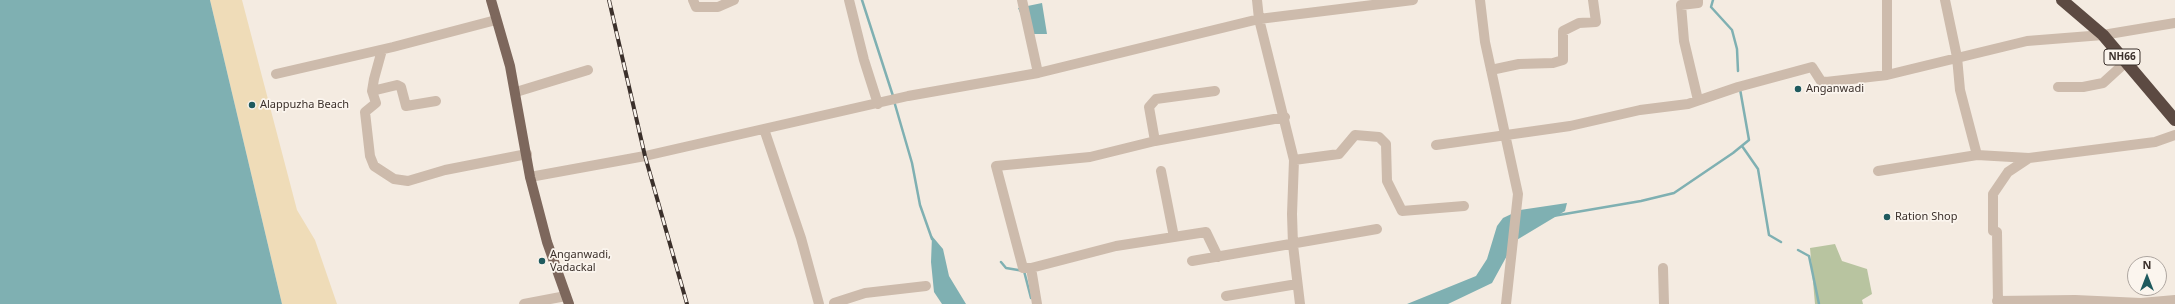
<!DOCTYPE html>
<html>
<head>
<meta charset="utf-8">
<style>
	body { margin:0 }
	#map { position:relative; width:2175px; height:304px; overflow:hidden; background:#f4ebe1; font-family:"Noto Sans",sans-serif }
	canvas { display:block }
	.north { position:absolute; left:2127px; top:256px; width:40px; height:40px; box-sizing:border-box; background:#fbf5ee; border:1px solid #aea6a0; border-radius:50%; rotate:0deg; font-size:11px; font-weight:700; line-height:16px; text-align:center; color:#3b302b }
	.north::after { content:''; display:block; margin:auto; width:14px; height:18px; background:#1f5a5e; clip-path:polygon(50% 0,100% 100%,50% 72%,0 100%) }
</style>
</head>
<body>
<div id="map">
<canvas width="2175" height="304"></canvas>
<div class="north">N</div>
</div>
<script>
const c = document.querySelector('canvas').getContext('2d');
c.lineJoin = 'round';
function fillPath(path, color) {
  c.fillStyle = color;
  c.fill(path, 'evenodd');
}
function toPath(rows) {
  const path = new Path2D();
  for (const r of rows) {
    path.moveTo(r[0], r[1]);
    for (let i = 2; i < r.length; i += 2) path.lineTo(r[i], r[i + 1]);
  }
  return path;
}
function stroke(path, color, width, dash) {
  c.strokeStyle = color;
  c.lineWidth = width;
  c.lineCap = dash ? 'butt' : 'round';
  c.setLineDash(dash || []);
  c.stroke(path);
}
function write(font, color, halo, rows, align = 'center') {
  c.font = font + ' "Noto Sans",sans-serif';
  c.lineWidth = 3.5;
  c.setLineDash([]);
  c.textBaseline = 'middle';
  c.strokeStyle = halo;
  c.fillStyle = color;
  for (const [text, x, y, turn = 0] of rows) {
    c.save();
    c.translate(x, y);
    c.rotate((+turn || 0) * Math.PI / 180);
    c.textAlign = isNaN(turn) ? turn : align;
    if (halo) c.strokeText(text, 0, 0);
    c.fillText(text, 0, 0);
    c.restore();
  }
}
const green = toPath([
	[1835,244,1842,261,1867,269,1872,294,1862,300,1863,304,1815,304,1810,248]
]);
const sand = toPath([
	[210,0,242,0,297,210,315,240,337,304,282,304]
]);
const water = toPath([
	[0,0,210,0,282,304,0,304],
	[1042,3,1047,34,1029,34,1018,8],
	[1567,203,1565,211,1515,241,1492,283,1448,304,1407,304,1476,276,1487,259,1497,226,1503,218,1520,210],
	[932,236,943,249,949,276,966,304,942,304,934,292,931,262]
]);
const stream = toPath([
	[862,0,893,96],
	[1713,0,1711,7,1732,30,1737,49,1738,71],
	[894,101,912,163,920,205,932,239],
	[1742,146,1758,169,1769,235,1781,242],
	[1553,216,1641,201,1674,193,1733,153,1749,140,1740,89],
	[1798,250,1809,256,1819,304],
	[1001,262,1006,268,1024,271,1031,298]
]);
const minor = toPath([
	[693,0,696,7,718,7,734,0],
	[849,0,864,60,878,104],
	[1022,0,1038,73],
	[1257,0,1259,19,1294,160,1292,214,1293,245,1300,304],
	[1480,0,1485,42,1518,194,1506,304],
	[1698,0,1698,3,1681,5,1684,41,1698,100],
	[1887,0,1887,75],
	[382,50,374,79,372,91,376,103,365,112,370,156,374,166,394,179,408,181,445,170,527,154],
	[1491,70,1519,64,1553,63,1563,60,1563,31,1579,23,1596,22,1593,0],
	[276,74,393,47,496,20],
	[2058,87,2083,87,2103,83,2126,62],
	[372,91,397,85,401,87,406,106,436,101],
	[516,92,588,70],
	[764,129,801,238,819,304],
	[1155,141,1149,107,1156,99,1215,91],
	[1436,145,1570,126,1640,110,1688,104,1738,87,1812,67,1821,81,1826,82,1887,75,2027,41,2103,35,2175,23],
	[1977,155,2029,158,2155,142,2175,135],
	[1294,160,1339,154,1355,135,1379,137,1386,144,1387,181,1402,211,1464,206],
	[1161,171,1174,237],
	[1878,171,1977,155,1960,90,1957,57,1945,0],
	[530,177,645,156,908,96,1038,73,1259,19,1413,0],
	[1993,231,1993,194,2008,172,2029,158],
	[1997,232,1998,304],
	[1192,261,1377,229],
	[1031,268,1116,246,1206,232,1218,257],
	[1663,268,1664,304],
	[1226,296,1297,284],
	[1997,301,2075,300,2141,303,2175,300],
	[834,303,865,293,926,286],
	[524,304,566,296],
	[1037,304,1031,268,1023,268,996,166,1090,157,1155,141,1285,117]
]);
const major = toPath([
	[491,0,510,66,530,177,547,242,569,304]
]);
const highway = toPath([
	[2062,0,2103,35,2175,120]
]);
const rail = toPath([
	[609,0,645,156,687,304]
]);
const markers = [
	[1798,89,4,"#1f5a5e"],
	[252,105,4,"#1f5a5e"],
	[1887,217,4,"#1f5a5e"],
	[542,261,4,"#1f5a5e"]
];
const shields = [
	[2122,57,36]
];
const shieldNames = [
	["NH66",2122,57]
];
const poiNames = [
	["Anganwadi",1806,89],
	["Alappuzha Beach",260,105],
	["Ration Shop",1895,217],
	["Anganwadi,",550,255],
	["Vadackal",550,268]
];
fillPath(green, '#b8c4a0');
fillPath(sand, '#efdcb8');
fillPath(water, '#7fb0b2');
stroke(stream, '#7fb0b2', 2.5);
stroke(minor, '#cdbbac', 10);
stroke(major, '#7d675c', 10);
stroke(highway, '#5c4a42', 12);
stroke(rail, '#3b302b', 4);
stroke(rail, '#fbf5ee', 2.5, [8]);
for (const [x, y, r, color] of markers) {
  const dot = new Path2D();
  dot.arc(x, y, r, 0, 2 * Math.PI);
  c.fillStyle = color;
  c.fill(dot);
  stroke(dot, '#fbf5ee', 1.5);
}
for (const [x, y, w] of shields) {
  const box = new Path2D();
  box.roundRect(x - w / 2, y - 8, w, 16, 3);
  c.fillStyle = '#fbf5ee';
  c.fill(box);
  stroke(box, '#3b302b', 1);
}
write('bold 10px', '#3b302b', null, shieldNames);
write('11px', '#3b302b', '#fbf5ee', poiNames, 'left');
</script>
</body>
</html>
